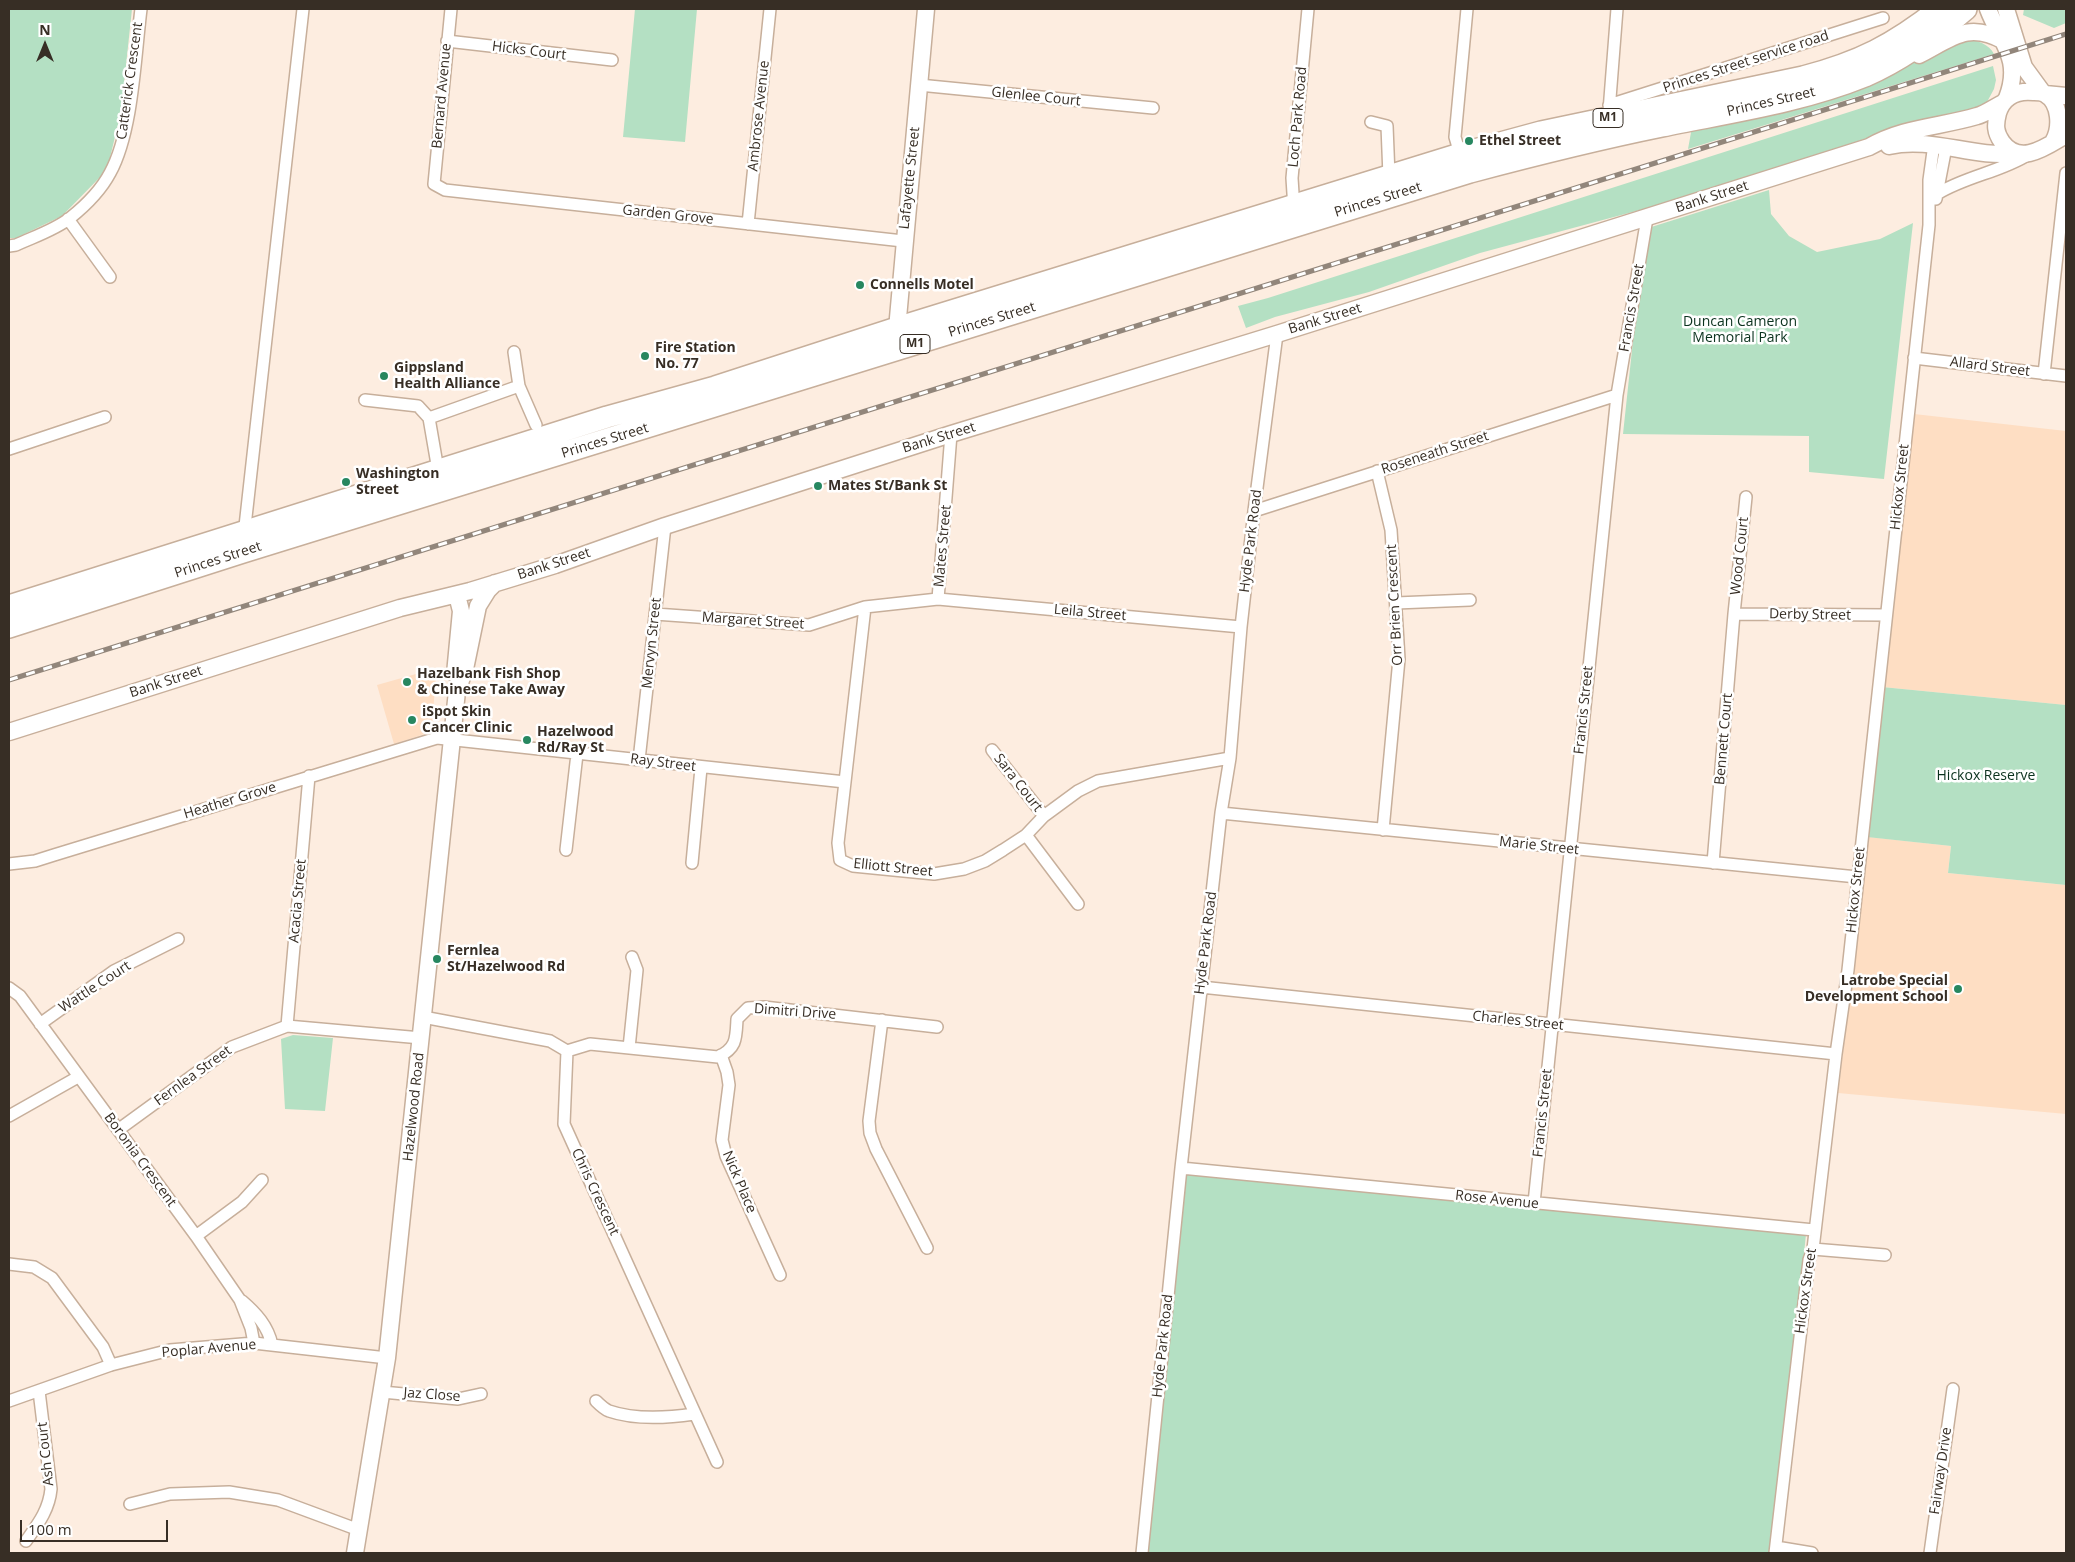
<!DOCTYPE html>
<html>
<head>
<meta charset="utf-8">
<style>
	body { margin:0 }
	#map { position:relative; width:2075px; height:1562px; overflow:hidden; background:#fdede0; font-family:"Open Sans",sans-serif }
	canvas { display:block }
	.frame { position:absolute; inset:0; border:10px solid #372e25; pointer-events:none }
	.north { position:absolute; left:20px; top:20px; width:50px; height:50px; -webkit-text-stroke:4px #fff; paint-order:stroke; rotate:0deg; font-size:14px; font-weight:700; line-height:20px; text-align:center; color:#372e25 }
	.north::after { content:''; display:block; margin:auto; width:18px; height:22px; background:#372e25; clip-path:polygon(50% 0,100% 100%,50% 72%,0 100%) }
	.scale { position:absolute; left:20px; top:1520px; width:148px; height:22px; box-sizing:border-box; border:2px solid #372e25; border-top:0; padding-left:6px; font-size:15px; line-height:18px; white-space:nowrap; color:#372e25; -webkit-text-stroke:4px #fff; paint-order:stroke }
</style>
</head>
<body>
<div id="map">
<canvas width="2075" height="1562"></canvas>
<div class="frame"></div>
<div class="north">N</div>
<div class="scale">100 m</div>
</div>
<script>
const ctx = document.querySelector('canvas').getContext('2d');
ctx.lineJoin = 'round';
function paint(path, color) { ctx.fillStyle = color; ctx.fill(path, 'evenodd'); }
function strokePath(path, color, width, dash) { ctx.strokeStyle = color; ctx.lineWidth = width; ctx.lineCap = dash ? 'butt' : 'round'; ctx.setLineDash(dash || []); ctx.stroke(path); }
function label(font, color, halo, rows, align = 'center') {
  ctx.font = font + ' "Open Sans",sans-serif'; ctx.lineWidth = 5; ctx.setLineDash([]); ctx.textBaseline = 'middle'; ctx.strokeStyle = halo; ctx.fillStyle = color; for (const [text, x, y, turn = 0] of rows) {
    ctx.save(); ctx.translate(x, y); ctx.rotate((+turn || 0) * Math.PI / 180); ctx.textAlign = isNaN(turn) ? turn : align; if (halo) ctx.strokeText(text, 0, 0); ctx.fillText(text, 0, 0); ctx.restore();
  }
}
paint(new Path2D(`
	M 1914,414 L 2066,431 L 2066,705 L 1882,687 Z
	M 437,668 L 431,732 L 394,744 L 377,685 Z
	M 1869,837 L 1951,846 L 1948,873 L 2066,885 L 2066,1114 L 1838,1093 Z`), '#fedec3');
paint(new Path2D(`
	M 9,9 L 132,9 L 121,112 L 107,170 L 62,216 L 16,238 L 9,238 Z
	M 635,9 L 697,9 L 685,142 L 623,137 Z
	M 2024,9 L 2066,9 L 2066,23 L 2054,28 L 2023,15 Z
	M 1968,39 C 1978,41 1989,44 1994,54 L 1688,149 L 1692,127 L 1924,56 Z
	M 1993,66 L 1996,80 L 1994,89 L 1987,102 L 1976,109 L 1912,123 L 1802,160 L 1666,203 L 1480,253 L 1369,292 L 1275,317 L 1246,328 L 1238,306 L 1268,298 Z
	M 1769,190 L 1771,214 L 1789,236 L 1817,252 L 1880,239 L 1913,223 L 1884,479 L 1809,472 L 1809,436 L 1623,434 L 1645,229 Z
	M 1882,687 L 2066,705 L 2066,885 L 1948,873 L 1951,846 L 1867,837 Z
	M 293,1035 L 333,1038 L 325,1111 L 285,1109 L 281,1039 Z
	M 1182,1169 L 1806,1234 L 1774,1553 L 1144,1553 Z`), '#b4e0c3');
const street = new Path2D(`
	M 451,9 L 434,184 L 445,190 L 903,241
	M 447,41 L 612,60
	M 919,85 L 1153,108
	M 1609,105 L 1883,18
	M 1609,111 L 1617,9
	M 1371,122 L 1387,126 L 1389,176
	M 1460,154 L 1455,137 L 1467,9
	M 1937,194 C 1966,176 2001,172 2029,154
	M 1936,199 L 1946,147
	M 1294,209 L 1292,178 L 1308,9
	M 68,219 L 110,277
	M 748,224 L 770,9
	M 9,246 L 16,245 C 33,237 55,230 70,218 C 85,206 101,190 110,173 C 133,131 135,56 141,9
	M 1914,358 L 2066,376
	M 2044,374 L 2066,173
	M 519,386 L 536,425
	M 365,400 L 418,406 L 429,418
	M 9,449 L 105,417
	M 438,470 L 429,418 L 519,386 L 514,352
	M 1377,471 L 1391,530 L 1399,659 L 1383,830
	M 1254,511 L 1617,395
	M 244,535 L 303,9
	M 938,599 L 951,434
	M 1396,603 L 1470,600
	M 865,607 L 838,843 L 840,860 L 853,866 L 934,874 L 964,869 L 985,861 L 1003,850 L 1026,835 L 1044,816 L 1078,791 L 1098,781 L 1230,758
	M 655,614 L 809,625 L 865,607 L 938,599 L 1241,627
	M 1734,614 L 1886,615
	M 992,750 L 1044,816
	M 639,760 L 665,526
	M 1221,813 L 1857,877
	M 1026,835 L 1078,904
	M 566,850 L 577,754
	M 692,863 L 701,768
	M 1713,863 L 1734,614 L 1746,497
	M 9,864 L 35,861 L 54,855 L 437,738 L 845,782
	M 1201,987 L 1836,1054
	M 9,988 L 20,996 L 196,1236 L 240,1300 L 251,1328 L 254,1343
	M 423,1017 L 550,1041 L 567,1051 L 564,1124 L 717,1462
	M 882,1020 L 869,1121 L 870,1133 L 876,1149 L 927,1248
	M 40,1024 L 114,971 L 178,939
	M 287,1026 L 309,776
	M 629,1048 L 637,970 L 632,957
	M 567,1051 L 590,1044 L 718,1057 C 737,1048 736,1038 737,1019 L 748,1008 L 764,1007 L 937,1027
	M 721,1055 L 727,1072 L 729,1085 L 722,1140 L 726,1156 L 780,1275
	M 9,1116 L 78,1077
	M 118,1130 L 232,1047 L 287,1026 L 421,1038
	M 1181,1168 L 1814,1230
	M 1534,1203 L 1617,395 L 1647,218
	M 196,1236 L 242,1202 L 262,1180
	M 1813,1249 L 1885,1255
	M 9,1264 L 34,1267 L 52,1278 L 103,1347 L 111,1365
	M 242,1301 C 256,1313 268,1326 272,1345
	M 382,1392 L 458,1399 L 481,1394
	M 9,1401 L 111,1365 L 170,1350 L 254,1343 L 387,1358
	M 596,1401 C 600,1405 604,1409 609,1411 C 635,1420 667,1418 694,1414
	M 130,1504 L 170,1494 L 229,1492 L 278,1500 L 359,1530
	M 26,1541 C 38,1524 49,1510 51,1489 L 39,1391
	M 1776,1547 L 1812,1553
	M 1142,1553 L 1181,1168 L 1221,813 L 1230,758 L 1241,627 L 1254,511 L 1277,334
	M 1775,1553 L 1809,1260 L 1813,1249 L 1836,1054 L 1848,970 L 1929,225 L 1929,180 L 1934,144
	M 1930,1553 L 1953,1389`);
const secondary = new Path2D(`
	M 1988,9 C 2001,43 2022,59 2007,98
	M 2006,9 L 2024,67 L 2043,93
	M 1919,55 C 1952,38 1968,21 2004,41
	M 2045,94 L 2066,96
	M 2053,142 C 2061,129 2061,103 2045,94 C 2042,92 2037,92 2034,92 C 2017,90 2003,97 1998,113 C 1995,125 1995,132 2002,142 C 2020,167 2047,146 2066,135
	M 1889,146 C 1932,136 1973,159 2016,153
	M 903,338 L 898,318 L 926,9
	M 455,674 L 461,611 L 457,595
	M 9,732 L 400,608 L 470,591 L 555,565 L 665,526 L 951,434 L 1277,334 L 1869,147 C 1904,127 1940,127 1977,116 C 1985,114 1993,108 2001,104
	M 355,1553 L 387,1358 L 457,691 L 465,669 L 478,606 L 488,590 L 495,583`);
const highway = new Path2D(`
	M 9,606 L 607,417 L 715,387 L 900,327 L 1460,154 L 1541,132 L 1803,77 C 1860,62 1893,45 1939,9
	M 9,627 L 243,552 L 1470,172 C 1534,155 1598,139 1662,126 C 1730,112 1801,102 1865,76 C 1902,60 1936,35 1966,9`);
strokePath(street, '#c7af9b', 14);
strokePath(secondary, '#c7af9b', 19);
strokePath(highway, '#c7af9b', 24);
strokePath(street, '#fff', 11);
strokePath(secondary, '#fff', 16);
strokePath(highway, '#fff', 21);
const rail = new Path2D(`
	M 9,680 L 2066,34`);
strokePath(rail, '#92867b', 5);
strokePath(rail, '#fff', 3, [9]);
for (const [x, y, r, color] of [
	[1469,141,5,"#278760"],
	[860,285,5,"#278760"],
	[645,356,5,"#278760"],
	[384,376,5,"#278760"],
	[346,482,5,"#278760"],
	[818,486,5,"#278760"],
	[407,682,5,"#278760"],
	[412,720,5,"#278760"],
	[527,740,5,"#278760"],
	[437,959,5,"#278760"],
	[1958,989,5,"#278760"]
]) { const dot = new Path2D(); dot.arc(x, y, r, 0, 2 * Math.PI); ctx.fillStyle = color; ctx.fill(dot); strokePath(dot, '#fff', 2); }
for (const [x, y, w] of [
	[1608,118,30],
	[915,344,30]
]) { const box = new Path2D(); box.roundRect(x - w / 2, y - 9.5, w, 19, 4); ctx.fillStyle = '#fff'; ctx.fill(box); strokePath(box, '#372e25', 1); }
label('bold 12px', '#372e25', null, [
	["M1",1608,118],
	["M1",915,344]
]);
label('14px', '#372e25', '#fff', [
	["Hicks Court",529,51,7],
	["Princes Street service road",1746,62,-18],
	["Catterick Crescent",130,81,-82],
	["Bernard Avenue",442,96,-85],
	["Glenlee Court",1036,97,6],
	["Princes Street",1771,102,-13],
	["Ambrose Avenue",759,116,-84],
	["Loch Park Road",1298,117,-85],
	["Lafayette Street",910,178,-84],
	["Bank Street",1712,197,-18],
	["Princes Street",1378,200,-17],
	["Garden Grove",668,215,6],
	["Francis Street",1632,308,-80],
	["Bank Street",1325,319,-17],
	["Princes Street",992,320,-17],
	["Allard Street",1990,367,7],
	["Bank Street",939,438,-17],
	["Princes Street",605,441,-17],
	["Roseneath Street",1435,453,-18],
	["Hickox Street",1900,487,-84],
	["Hyde Park Road",1251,541,-83],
	["Mates Street",943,546,-85],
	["Wood Court",1740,556,-84],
	["Princes Street",218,560,-18],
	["Bank Street",554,564,-18],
	["Orr Brien Crescent",1395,605,-93],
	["Leila Street",1090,613,5],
	["Derby Street",1810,615,1],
	["Margaret Street",753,621,4],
	["Mervyn Street",652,643,-84],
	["Bank Street",166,682,-18],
	["Francis Street",1584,710,-84],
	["Bennett Court",1724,739,-85],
	["Ray Street",663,763,7],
	["Sara Court",1018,783,52],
	["Heather Grove",230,801,-17],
	["Marie Street",1539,846,6],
	["Elliott Street",893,868,6],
	["Hickox Street",1856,890,-84],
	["Acacia Street",298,901,-85],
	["Hyde Park Road",1206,943,-83],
	["Wattle Court",95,987,-33],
	["Dimitri Drive",795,1012,4],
	["Charles Street",1518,1021,6],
	["Fernlea Street",193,1076,-36],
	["Hazelwood Road",414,1107,-84],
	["Francis Street",1543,1113,-84],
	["Boronia Crescent",140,1160,54],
	["Nick Place",739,1182,67],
	["Chris Crescent",595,1192,65],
	["Rose Avenue",1497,1200,6],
	["Hickox Street",1806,1291,-82],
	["Hyde Park Road",1163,1346,-84],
	["Poplar Avenue",209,1349,-5],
	["Jaz Close",432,1395,4],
	["Ash Court",46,1454,-96],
	["Fairway Drive",1941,1471,-82]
]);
label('bold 14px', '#372e25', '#fff', [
	["Ethel Street",1479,141],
	["Connells Motel",870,285],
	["Fire Station",655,348],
	["No. 77",655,364],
	["Gippsland",394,368],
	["Health Alliance",394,384],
	["Washington",356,474],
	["Street",356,490],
	["Mates St/Bank St",828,486],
	["Hazelbank Fish Shop",417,674],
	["& Chinese Take Away",417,690],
	["iSpot Skin",422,712],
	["Cancer Clinic",422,728],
	["Hazelwood",537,732],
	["Rd/Ray St",537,748],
	["Fernlea",447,951],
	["St/Hazelwood Rd",447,967],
	["Latrobe Special",1948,981,"right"],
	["Development School",1948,997,"right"]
], 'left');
label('14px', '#0b321e', '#fff', [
	["Duncan Cameron",1740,322],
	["Memorial Park",1740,338],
	["Hickox Reserve",1986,776]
]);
</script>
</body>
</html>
